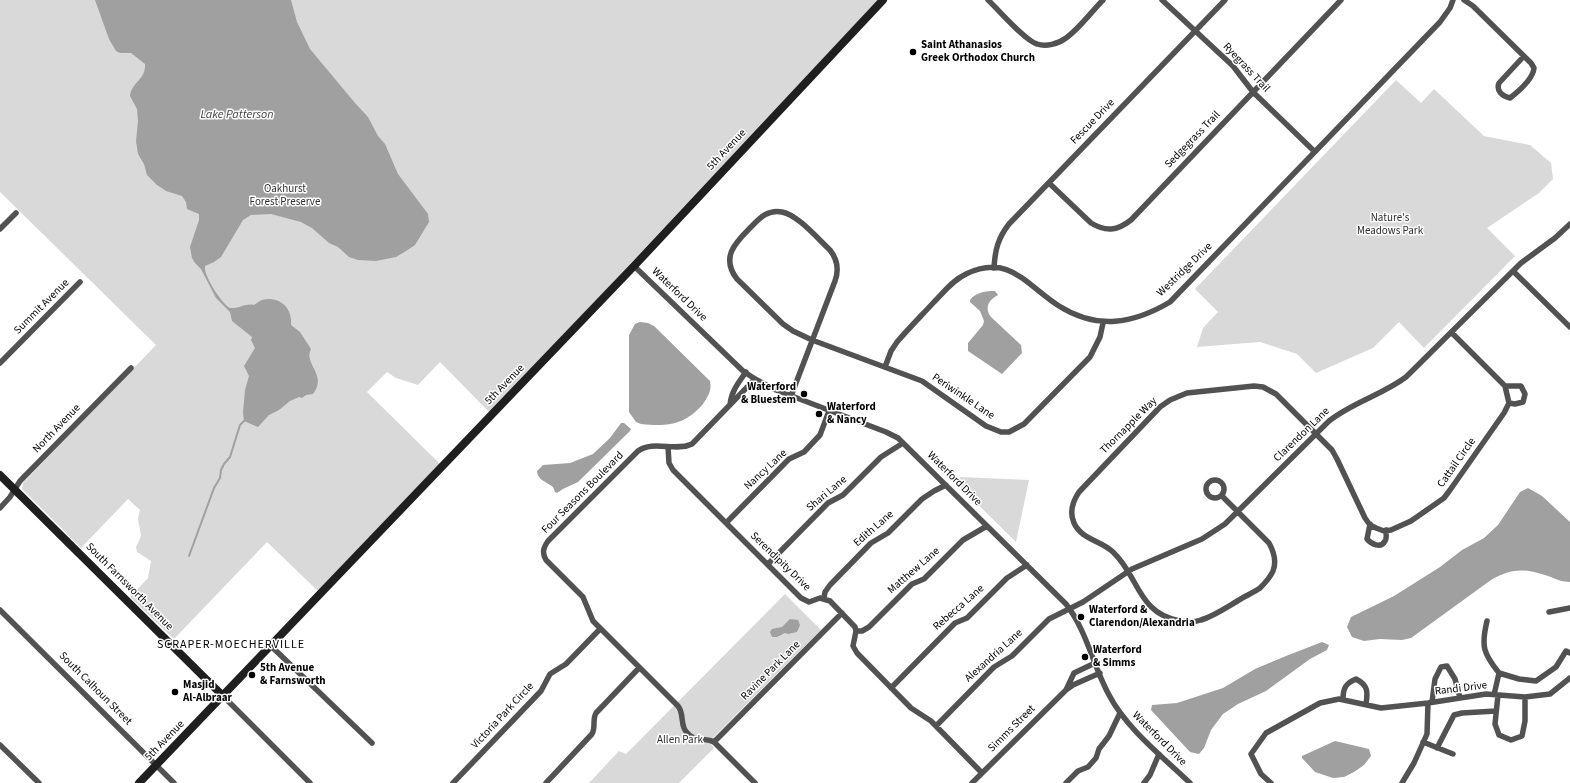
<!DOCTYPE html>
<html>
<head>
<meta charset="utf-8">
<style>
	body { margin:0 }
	canvas { display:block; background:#fff }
</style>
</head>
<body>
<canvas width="1570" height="783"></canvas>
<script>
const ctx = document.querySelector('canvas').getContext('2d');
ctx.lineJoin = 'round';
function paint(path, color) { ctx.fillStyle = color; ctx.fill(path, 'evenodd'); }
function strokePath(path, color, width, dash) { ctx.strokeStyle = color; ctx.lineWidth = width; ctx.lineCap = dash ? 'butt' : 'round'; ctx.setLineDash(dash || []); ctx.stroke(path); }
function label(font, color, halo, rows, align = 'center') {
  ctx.font = font + ' "Source Sans 3",sans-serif'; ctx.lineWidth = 3; ctx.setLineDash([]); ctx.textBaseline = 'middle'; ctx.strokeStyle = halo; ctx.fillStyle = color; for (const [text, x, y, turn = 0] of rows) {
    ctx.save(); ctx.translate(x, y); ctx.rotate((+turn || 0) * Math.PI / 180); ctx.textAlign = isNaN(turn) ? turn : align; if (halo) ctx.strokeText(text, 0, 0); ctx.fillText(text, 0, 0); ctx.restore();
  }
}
paint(new Path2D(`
	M 0,0 L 878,0 L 490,413 L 440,362 L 418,385 L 396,378 L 387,372 L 367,392 L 440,464 L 319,592 L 267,542 L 174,639 L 130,597 L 148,578 L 151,561 L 137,552 L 136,547 L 141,536 L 138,519 L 140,510 L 128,499 L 81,548 L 22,489 L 23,483 L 156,345 L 0,192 Z
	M 1396,80 L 1421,103 L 1434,89 L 1484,136 L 1530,145 L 1551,163 L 1553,179 L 1539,193 L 1487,228 L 1515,256 L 1424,348 L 1399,322 L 1373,348 L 1316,373 L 1297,354 L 1260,342 L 1197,347 L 1203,328 L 1218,312 L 1195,289 Z
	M 960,477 L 1029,480 L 1016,542 L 954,481 Z
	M 785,594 L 821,630 L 709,742 L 714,748 L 679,783 L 589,783 L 619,751 L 626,754 Z`), '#d9d9d9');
paint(new Path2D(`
	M 95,0 L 291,0 L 297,22 L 310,49 L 355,103 L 368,117 L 378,136 L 385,144 L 398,174 L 428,214 L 429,222 L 415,245 L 406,251 L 396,257 L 376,261 L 358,260 L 349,257 L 338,247 L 329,243 L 312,228 L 301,222 L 271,214 L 251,215 L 243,220 L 221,257 L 214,262 L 205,266 C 203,275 222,304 230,308 C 239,309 246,303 254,305 C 257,303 259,301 262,300 C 279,295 293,308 291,325 L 300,332 L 311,349 C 303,364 328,375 313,394 L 306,395 L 302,398 L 299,397 L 290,401 L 279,410 L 269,415 L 258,427 L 244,421 L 243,412 L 245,390 L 249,376 L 244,366 L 255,348 L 251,340 L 252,337 L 232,321 L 230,312 L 216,298 L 201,269 L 195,263 L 192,258 L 190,247 L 199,220 L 199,214 L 187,209 L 186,202 L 182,196 L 166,191 L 157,185 L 147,175 L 144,164 L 138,154 L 136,141 L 138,121 L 137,109 L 130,96 C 132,81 146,80 145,64 L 131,53 L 120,53 L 116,51 L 109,39 Z
	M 995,291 L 998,295 C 989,300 984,307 991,317 L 1021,345 L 1022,353 L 1002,374 L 968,351 L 968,343 L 983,325 L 984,321 L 980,311 L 970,302 L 970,300 C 976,292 986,291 995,291 Z
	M 640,322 L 648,323 L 654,326 L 710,381 C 712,391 708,396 703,404 C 685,425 667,427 641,424 L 636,422 L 629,412 L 629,335 L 635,324 Z
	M 621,423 L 624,423 L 631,429 L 630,431 L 578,482 L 563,489 L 557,493 L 555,492 L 553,487 C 547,482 537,480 537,471 L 543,465 L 570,463 L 593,454 L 610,438 Z
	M 1528,488 L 1542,496 L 1570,522 L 1570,582 C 1562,582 1556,579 1548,576 C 1526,568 1511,568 1491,580 L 1411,638 L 1402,640 L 1380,639 L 1364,641 L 1352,637 L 1347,627 L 1351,617 L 1394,596 L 1440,567 L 1462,550 L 1484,538 L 1498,525 L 1520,492 Z
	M 790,619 L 798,620 L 800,625 L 797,632 L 788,634 L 785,633 L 777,637 L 772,637 L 770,632 L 772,629 L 782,627 Z
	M 1322,642 L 1329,645 L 1327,650 L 1310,659 L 1266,691 L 1238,704 L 1223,714 L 1211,730 L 1204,748 L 1199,754 L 1190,752 L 1151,710 L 1152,705 L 1177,703 L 1223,688 L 1255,669 L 1286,656 Z
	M 1335,741 L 1369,749 L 1371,756 L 1364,765 L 1354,772 L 1344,777 L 1333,778 L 1315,772 L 1302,758 L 1302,756 Z`), '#a0a0a0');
strokePath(new Path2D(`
	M 189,556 L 214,488 L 220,478 L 221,470 L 224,464 L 230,457 L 240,425 L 244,421`), '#a0a0a0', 2);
strokePath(new Path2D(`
	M 988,0 C 999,10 1024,40 1037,44 C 1046,47 1058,44 1066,38 C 1079,29 1092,11 1103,0
	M 1162,0 L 1233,66 L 1253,92 L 1314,151
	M 1464,0 L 1473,6 L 1531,63 L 1534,68 C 1533,79 1519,91 1510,98 C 1502,96 1496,91 1499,83 L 1524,56
	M 1049,183 L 1091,223 C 1106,232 1117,231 1131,220 L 1341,0
	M 0,229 L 16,213
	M 634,266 L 743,371 L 755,379 L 776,390 L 886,432 L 898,438 L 903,443 L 1066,604 C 1087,631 1093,666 1109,695 C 1126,728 1163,757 1190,783
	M 994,268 C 995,250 998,238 1009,224 L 1225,0
	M 1513,271 L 1570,327
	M 0,363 L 80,282
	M 885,367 L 891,351 L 897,342 C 909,328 922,315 934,302 C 944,292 953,280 966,274 C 1010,253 1027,286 1059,306 C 1097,330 1133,324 1170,302 L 1440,22 L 1450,8 L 1453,0
	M 1505,386 L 1521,386 L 1525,394 L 1523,402 L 1515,404 L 1509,403
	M 791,396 L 835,281 C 839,270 837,259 830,250 C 818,239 798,215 782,212 C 767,209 759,219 749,229 C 734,244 721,258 737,279 L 783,324 L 793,331 L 812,340 L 922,381 L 986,426 L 1001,432 L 1009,432 L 1024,424 L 1090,357 L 1100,337 L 1103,323
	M 730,405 C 731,392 738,383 746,372
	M 668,447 L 669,463 L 673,470 L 801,598 L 809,602 L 820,598 L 830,601 L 855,627 L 856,631 L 853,646 L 857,653 L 911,708 L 931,721 L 982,773
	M1206 489a9 9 0 1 1 18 0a9 9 0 1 1-18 0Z
	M 1222,496 L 1269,543 C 1274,552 1277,561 1273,571 C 1270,578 1265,583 1260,588 C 1253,593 1245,596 1239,600 C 1227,607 1214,616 1201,620 C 1195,622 1187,622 1180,621 C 1137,613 1139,576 1113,552 C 1100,540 1082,540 1074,523 C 1069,512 1073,501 1079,492 L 1160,407 L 1170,400 L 1187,393 L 1254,386 L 1263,387 L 1276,394 L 1332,450 L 1337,459 L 1365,518 L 1370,525 L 1376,528 L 1384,531 L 1391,530 L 1411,521 L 1434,505 L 1444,498 L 1450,490 L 1504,413 L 1509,403 L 1505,386 L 1452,333
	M 0,508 L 10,497 L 20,481 L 131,368
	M 726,523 L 789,459 L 804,452 L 820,435 L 829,411
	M 1370,524 L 1367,539 C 1371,544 1381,549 1385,541 C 1387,539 1386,533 1386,530
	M 768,564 L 828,503 L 843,495 L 881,457 L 903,443
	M 824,598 L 825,592 L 830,585 L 871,543 L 888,533 L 922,499 L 934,491 L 946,485
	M 0,610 L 174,783
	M 1549,612 L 1570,608
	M 1487,621 C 1481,646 1483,653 1499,673 L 1494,695
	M 856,631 L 862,631 L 869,627 L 912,584 L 924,579 L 963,540 L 987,526
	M 271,646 L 372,743
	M 1499,673 L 1519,679 L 1536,681 L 1556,667 L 1566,651 L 1570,653
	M 891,688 L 955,623 L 967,618 L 1007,578 L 1027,565
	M 1066,690 L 1074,673 L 1095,663
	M 1498,695 L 1495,724 L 1499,735 L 1511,740 L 1522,736 L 1525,721 L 1525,697
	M 223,696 L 310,783
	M 1343,699 C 1343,688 1346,683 1356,679 C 1368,685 1368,692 1366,704
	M 1432,702 L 1435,679 L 1441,667 L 1447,666 L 1455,679 L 1460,698
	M 936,726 L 994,667 L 1012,656 L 1049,619 L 1083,602 L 1132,569 L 1202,539 L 1225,524 L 1329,421 C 1353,402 1382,395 1406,377 L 1521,263 L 1555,238 L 1570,224
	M 714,742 L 842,613
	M 1423,742 L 1453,754
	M 0,745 L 39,783
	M 1437,748 L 1454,715 L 1462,713 L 1496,711
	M 453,783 L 541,691 L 550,674 L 566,664 L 600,629
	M 546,783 L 592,734 C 596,727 592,720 596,713 L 639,668
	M 755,783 L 714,742 C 707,738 699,741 692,737 C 677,727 686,716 678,706 L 593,621 L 583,597 L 546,560 C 542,553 543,548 548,541 L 638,451 C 653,440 676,452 692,444 L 755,379
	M 972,783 L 1066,690 L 1073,685 L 1100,673
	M 1066,783 L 1078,771 L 1088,767 L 1096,758 L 1099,749 L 1109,736 L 1120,713
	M 1144,783 L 1150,775 L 1159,754
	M 1271,783 L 1261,774 L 1251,754 L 1266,733 L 1320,703 L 1339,699 L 1381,708 L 1428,703 L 1486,694 L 1525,697 L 1550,694 L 1570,678
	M 1402,783 L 1414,763 L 1427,734 L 1428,703`), '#525252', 5.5);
strokePath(new Path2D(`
	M 0,475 L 223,696
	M 139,783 L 634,266 L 883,0`), '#1f1f1f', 8);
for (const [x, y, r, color] of [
	[913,52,4,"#000"],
	[804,394,4,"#000"],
	[819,414,4,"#000"],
	[1081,617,4,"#000"],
	[1085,657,4,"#000"],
	[252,675,4,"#000"],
	[175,692,4,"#000"]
]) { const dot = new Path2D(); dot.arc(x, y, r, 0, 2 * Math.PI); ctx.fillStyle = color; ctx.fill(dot); strokePath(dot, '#fff', 1.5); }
label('bold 11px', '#000', '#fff', [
	["Saint Athanasios",921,46],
	["Greek Orthodox Church",921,59],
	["Waterford",796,388,"right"],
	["& Bluestem",796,401,"right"],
	["Waterford",827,408],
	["& Nancy",827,421],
	["Waterford &",1089,611],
	["Clarendon/Alexandria",1089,624],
	["Waterford",1093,651],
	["& Simms",1093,664],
	["5th Avenue",260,669],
	["& Farnsworth",260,682],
	["Masjid",183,686],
	["Al-Albraar",183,699]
], 'left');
label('11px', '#000', '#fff', [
	["Ryegrass Trail",1246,68,47],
	["Fescue Drive",1093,122,-46],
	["Sedgegrass Trail",1193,140,-46],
	["5th Avenue",727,150,-47],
	["Westridge Drive",1185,270,-44],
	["Waterford Drive",679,295,44],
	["Summit Avenue",42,307,-45],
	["5th Avenue",505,385,-46],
	["Periwinkle Lane",963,397,34],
	["Thornapple Way",1129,426,-45],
	["North Avenue",57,429,-46],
	["Clarendon Lane",1302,435,-44],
	["Cattail Circle",1457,463,-55],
	["Nancy Lane",766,470,-43],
	["Waterford Drive",954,479,45],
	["Four Seasons Boulevard",583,493,-45],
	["Shari Lane",827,494,-40],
	["Edith Lane",874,529,-41],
	["Serendipity Drive",780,562,44],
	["Matthew Lane",914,571,-41],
	["South Farnsworth Avenue",129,587,45],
	["Rebecca Lane",959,608,-41],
	["Alexandria Lane",994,656,-42],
	["Ravine Park Lane",771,671,-45],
	["South Calhoun Street",95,689,45],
	["Randi Drive",1461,689,-7],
	["Victoria Park Circle",503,716,-47],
	["Simms Street",1012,729,-45],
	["Waterford Drive",1159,739,45],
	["5th Avenue",165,741,-46]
]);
label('11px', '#303030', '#fff', [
	["Oakhurst",285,190],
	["Forest Preserve",285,203],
	["Nature's",1390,219],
	["Meadows Park",1390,232],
	["Allen Park",680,741]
]);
label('italic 12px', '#414141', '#fff', [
	["Lake Patterson",237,115]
]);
ctx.letterSpacing = '1px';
label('12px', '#000', '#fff', [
	["SCRAPER-MOECHERVILLE",231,645]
]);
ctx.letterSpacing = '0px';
</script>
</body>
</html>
